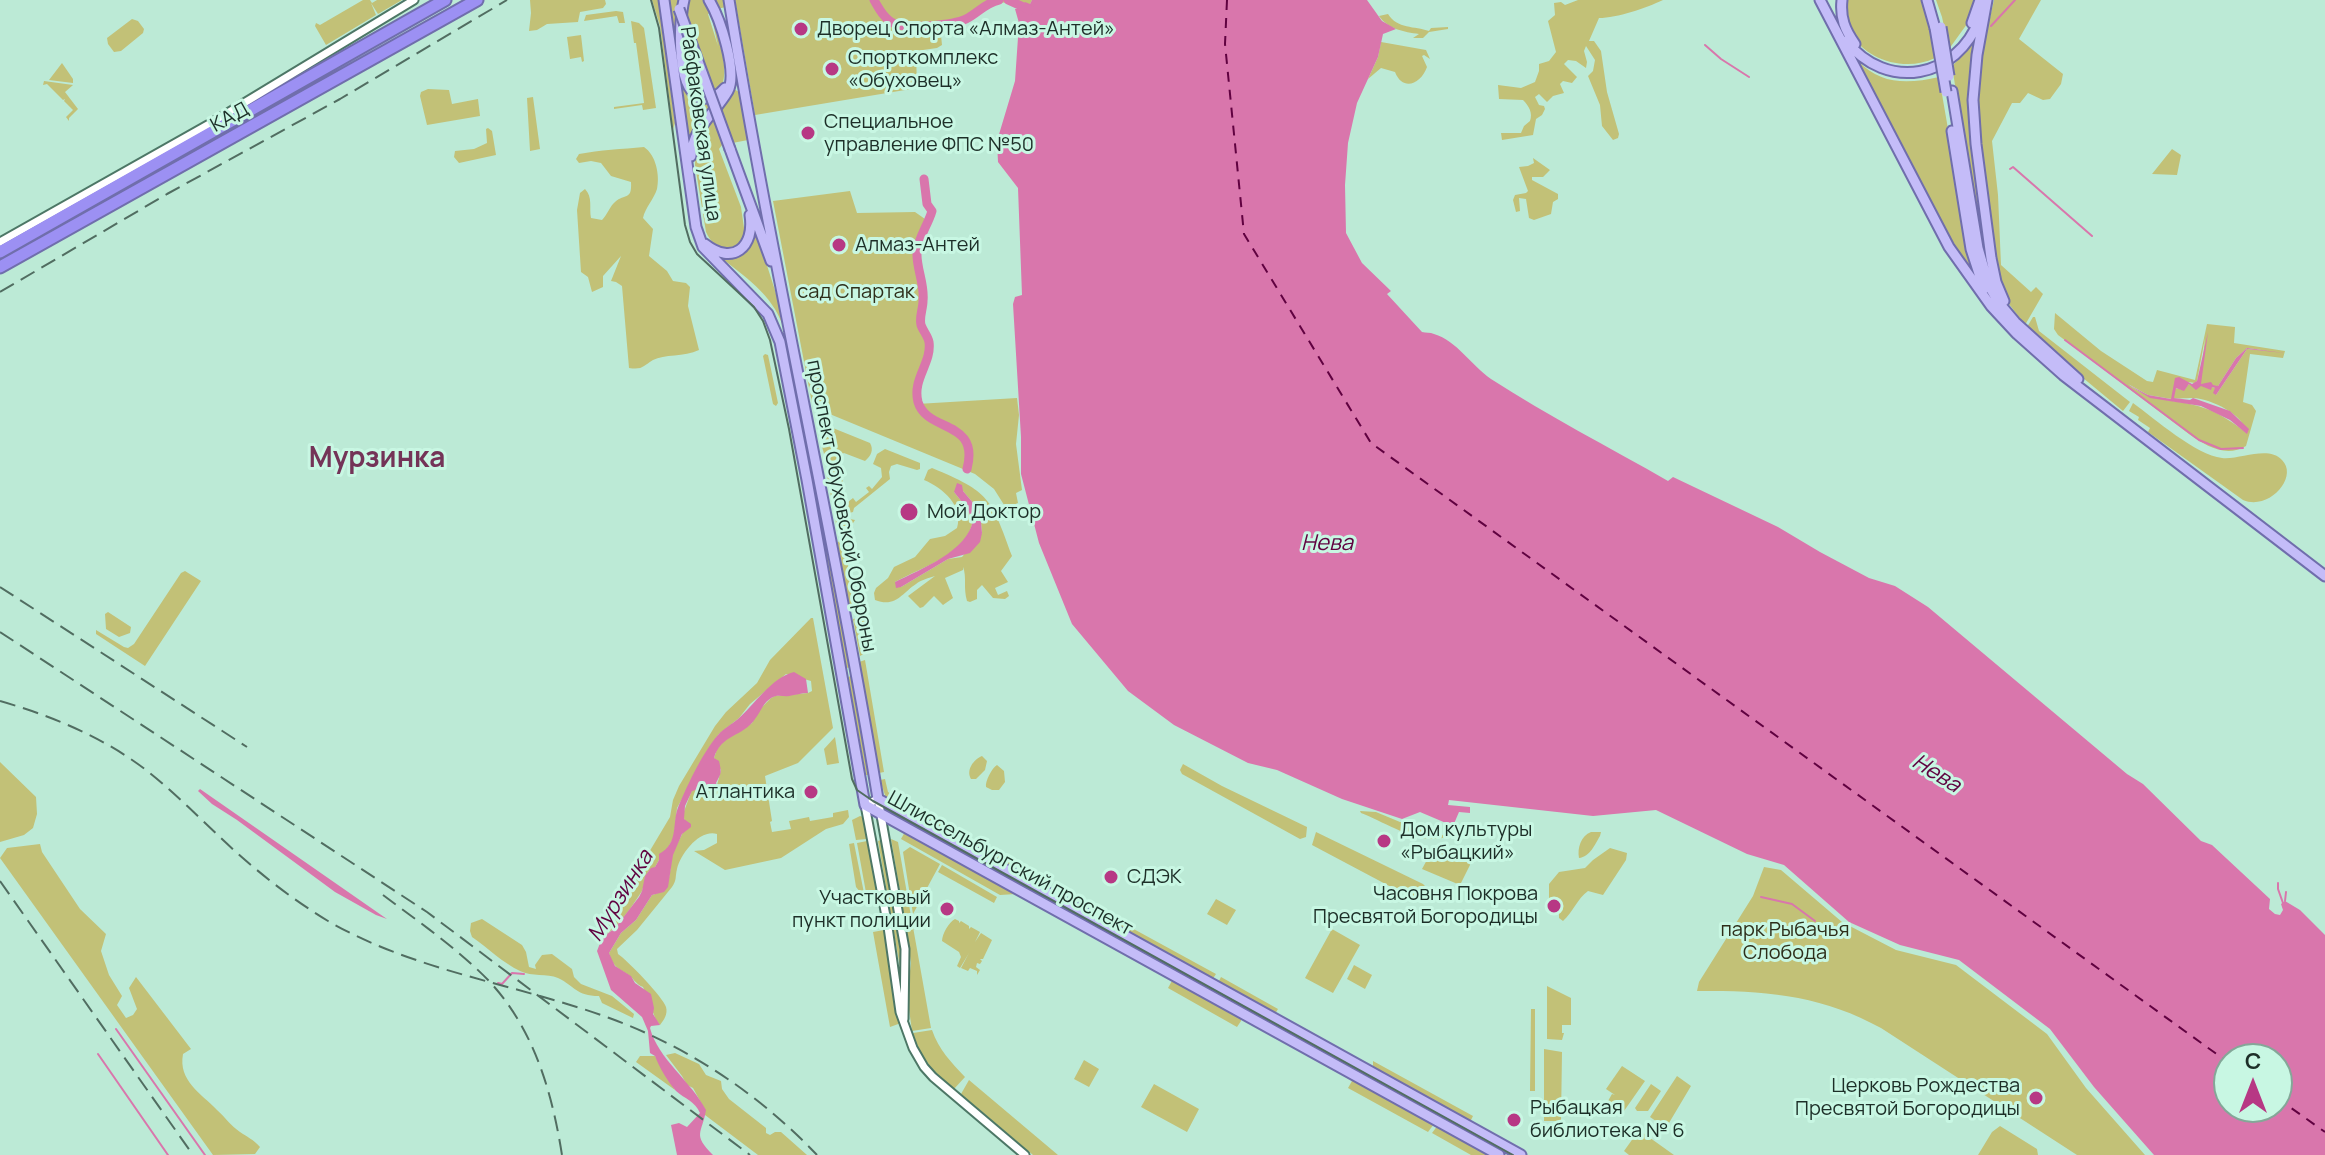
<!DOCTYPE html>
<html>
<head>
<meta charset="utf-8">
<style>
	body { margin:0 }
	#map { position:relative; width:2325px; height:1155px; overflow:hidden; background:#bcead6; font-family:Manrope,sans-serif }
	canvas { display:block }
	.north { position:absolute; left:2213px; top:1043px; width:80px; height:80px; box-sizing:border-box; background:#c8f7e3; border:2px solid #84a798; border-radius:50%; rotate:0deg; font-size:22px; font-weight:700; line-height:32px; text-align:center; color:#1d2f28 }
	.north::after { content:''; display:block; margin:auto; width:28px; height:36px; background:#b73884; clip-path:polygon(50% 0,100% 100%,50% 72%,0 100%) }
</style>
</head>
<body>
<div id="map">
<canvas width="2325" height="1155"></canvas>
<div class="north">С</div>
</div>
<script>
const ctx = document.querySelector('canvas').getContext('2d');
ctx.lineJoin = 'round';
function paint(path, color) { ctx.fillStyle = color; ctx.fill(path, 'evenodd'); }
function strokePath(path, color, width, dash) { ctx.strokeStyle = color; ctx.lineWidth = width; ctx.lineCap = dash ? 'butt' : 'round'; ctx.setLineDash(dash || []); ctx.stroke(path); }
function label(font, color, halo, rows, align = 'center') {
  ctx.font = font + ' Manrope,sans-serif'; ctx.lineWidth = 6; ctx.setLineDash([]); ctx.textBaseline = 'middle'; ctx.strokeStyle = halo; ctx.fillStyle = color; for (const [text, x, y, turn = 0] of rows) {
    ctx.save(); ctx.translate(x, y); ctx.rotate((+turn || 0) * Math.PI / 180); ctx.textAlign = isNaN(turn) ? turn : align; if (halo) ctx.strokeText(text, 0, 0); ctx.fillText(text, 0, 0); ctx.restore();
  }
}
paint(new Path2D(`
	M 363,0 L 370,0 L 372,3 L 377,0 L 402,0 L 378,14 L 371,3 L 376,15 L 326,45 L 315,26 L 316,23 L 320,25 Z
	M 530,0 L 605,0 L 606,4 L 603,8 L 580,12 L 578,22 L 547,24 L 537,30 L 529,31 L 531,13 Z
	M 652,0 L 659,0 L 675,123 L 673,129 L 660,26 Z
	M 670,0 L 680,0 C 675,23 671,90 697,101 C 703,103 710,102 716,101 L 696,127 L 689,142 Z
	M 688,0 L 726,0 L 726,7 L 717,9 L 708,14 L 718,46 L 711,14 C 719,34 743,108 697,91 C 681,72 683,23 688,0 Z
	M 735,0 L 1032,0 L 1030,4 C 1019,7 1009,1 997,3 C 975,8 966,23 940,25 L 942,45 L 937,48 L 916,51 L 917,88 L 755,115 Z
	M 1578,0 L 1663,0 C 1646,8 1617,18 1599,18 L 1589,41 L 1594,41 L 1601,51 L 1607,92 L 1619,134 L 1618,138 L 1613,140 L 1602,126 L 1600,105 L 1588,76 L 1593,71 L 1595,60 L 1586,46 L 1584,51 L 1587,62 L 1586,68 L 1576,61 L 1568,60 L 1564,64 L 1577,77 L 1572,83 L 1563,81 L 1560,84 L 1564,93 L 1553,96 L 1547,102 L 1539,94 L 1535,97 L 1539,105 L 1544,106 L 1545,109 L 1542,115 L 1536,119 L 1533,135 L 1502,140 L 1501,133 L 1521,133 L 1524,126 L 1530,121 C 1533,113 1529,106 1523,100 L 1499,99 L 1498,85 L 1521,88 L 1535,82 L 1539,71 L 1539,64 L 1549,61 L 1556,52 L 1548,21 L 1555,15 L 1554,3 L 1561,2 L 1565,5 Z
	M 1845,0 L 1924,0 L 1927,9 L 1935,58 C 1906,72 1866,61 1850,32 C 1845,23 1846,10 1845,0 Z
	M 1936,0 L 1976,0 L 1972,17 L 1949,49 L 1942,17 Z
	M 1994,0 L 2041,0 L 2019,39 L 2063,74 L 2061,84 L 2050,99 L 2043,100 L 2028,93 L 2020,103 L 2012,103 L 1992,141 L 1998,195 L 2001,265 L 2031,292 L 2036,287 L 2043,294 L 2025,325 L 2009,304 L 1998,279 L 1980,144 L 1978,98 L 1979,65 Z
	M 616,11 L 623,12 L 625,23 L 619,23 L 617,16 L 584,21 L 586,15 Z
	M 1388,14 C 1397,29 1415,26 1429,31 L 1431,28 L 1448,27 L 1448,29 L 1429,32 L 1423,38 L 1413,38 L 1419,34 C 1404,32 1388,29 1379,16 Z
	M 132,19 L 138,21 L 144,29 L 143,33 L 121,51 L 114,52 L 108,44 L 107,38 Z
	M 631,21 L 639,23 L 644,28 L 656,108 L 643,110 L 642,105 L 614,109 L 614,107 L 644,103 L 636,43 L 634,43 Z
	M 581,35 L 584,61 L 582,62 L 581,57 L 570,59 L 567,37 Z
	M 1974,41 L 1969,92 L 1972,138 L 1989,271 L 1980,244 L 1952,66 L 1967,51 Z
	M 1381,42 L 1426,50 L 1430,59 L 1424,55 L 1422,56 L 1427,67 C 1421,84 1403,92 1395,72 L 1381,68 L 1368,79 L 1378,57 Z
	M 1858,61 C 1881,85 1908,84 1939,77 L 1973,273 L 1934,212 Z
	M 62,63 L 73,79 L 73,83 L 49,80 Z
	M 44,81 L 73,85 L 65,92 L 78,109 L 69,118 L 69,121 L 66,117 L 73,110 L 64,101 L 65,99 L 63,100 L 47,84 L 43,85 Z
	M 732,88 L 739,92 L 748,140 L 722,145 L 719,149 L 741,207 L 744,228 L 748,229 L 740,245 C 724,251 713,248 706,232 L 695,165 L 696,142 Z
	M 428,89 L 449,90 L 452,104 L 478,99 L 480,116 L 427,125 L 420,96 L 421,92 Z
	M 533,97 L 540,149 L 530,151 L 527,98 Z
	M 488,128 L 492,131 L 496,155 L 459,163 L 454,157 L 455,151 L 474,149 L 487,143 L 486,129 Z
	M 644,147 C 656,155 660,175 657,189 C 654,199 645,208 643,218 L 653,229 L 649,256 L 667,271 L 673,281 L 686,283 L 690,287 L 688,306 L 699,350 C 684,357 664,354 653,360 C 643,366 643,370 629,368 L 622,286 L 616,282 L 611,281 L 621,256 L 603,276 L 603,287 L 592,292 L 588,277 L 581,272 L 577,210 L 580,193 L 585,189 C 593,197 589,208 591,218 L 602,220 C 607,215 610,206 615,202 C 625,193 632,201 631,182 L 611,176 L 601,163 L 591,161 L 579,163 L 576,159 L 579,154 C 600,150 622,149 644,147 Z
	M 2172,149 L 2181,155 L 2177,175 L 2152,174 Z
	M 1533,158 L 1550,170 L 1543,177 L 1532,177 L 1532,180 L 1558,194 L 1558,199 L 1553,202 L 1551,214 L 1534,220 L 1529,218 L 1526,199 L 1519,198 L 1520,211 L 1516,212 L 1513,200 L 1515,195 L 1526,193 L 1528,191 L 1519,167 L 1528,166 L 1534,163 Z
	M 850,191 L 857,213 L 915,212 L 925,219 L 914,253 L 922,301 L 919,325 L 927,346 L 915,386 L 917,404 L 1017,398 L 1019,415 L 1016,444 L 1022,490 L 1016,493 L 1018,503 L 1006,508 L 994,489 L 975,474 L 820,410 L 812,403 L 773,201 Z
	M 756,231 L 779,303 L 783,326 C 772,294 744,276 719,256 L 743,252 L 754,240 Z
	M 2055,313 L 2101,351 L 2147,381 L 2153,382 L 2157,370 L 2195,380 L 2207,324 L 2235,327 L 2234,343 L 2285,351 L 2283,358 L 2250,354 L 2243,402 L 2252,405 L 2256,411 L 2246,446 C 2226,458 2206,446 2189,434 L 2058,335 L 2054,329 ZM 2205,338 L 2200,385 L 2218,386 L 2236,358 L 2247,348 L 2269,351 L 2247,349 L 2216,395 L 2215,388 L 2212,387 L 2189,384 L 2184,390 L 2175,388 L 2188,382 L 2195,383 L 2197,381 ZM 2128,384 L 2148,395 L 2172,399 L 2173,394 L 2173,398 C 2180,399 2187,398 2193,398 C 2212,399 2244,415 2247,433 C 2233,423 2220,413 2204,408 C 2177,398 2152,404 2128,384 Z
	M 2033,317 L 2035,317 L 2039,331 L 2130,402 L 2123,411 L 2048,349 L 2027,327 Z
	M 765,354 L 768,355 L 778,403 L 776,406 L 773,404 L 763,356 Z
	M 2133,403 C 2155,419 2196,455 2222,458 C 2240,460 2268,445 2282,460 C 2299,477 2269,511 2243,500 L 2148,432 L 2150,428 L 2138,420 L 2139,417 L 2129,411 Z
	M 828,426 L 870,443 C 874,450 871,456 865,461 L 844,453 L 838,456 L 833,464 L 826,461 L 821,443 Z
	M 885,449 L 920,463 L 920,469 L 917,470 L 897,464 L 891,466 L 889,472 L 890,479 L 854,508 L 853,512 L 849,513 L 850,519 L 855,520 L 848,531 L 839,533 C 831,516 839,509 853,498 L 856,502 L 869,492 L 866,488 L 869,486 L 872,489 L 882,477 L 881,468 L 873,464 L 877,454 Z
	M 932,468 C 990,492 991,498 1012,556 L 1001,571 L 1008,582 L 995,588 L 998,595 L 1007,591 L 1009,596 L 1005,599 L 993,598 L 982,585 L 977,590 L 977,599 L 970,602 L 967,601 C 963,588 967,577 963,567 L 963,570 L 945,578 L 953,598 L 943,605 L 934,596 L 923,607 L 920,608 L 908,596 L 935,576 C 929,578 921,580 916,584 C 902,593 896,608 875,600 L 874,593 L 876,588 L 888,578 L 894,567 L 915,557 L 930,539 L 945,536 L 957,528 C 964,506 943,488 924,480 L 928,470 ZM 963,491 L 980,511 L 982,533 L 962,557 L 948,559 L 901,587 L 895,582 C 922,567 968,554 973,520 L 966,507 L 954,492 Z
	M 833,469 L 841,474 C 845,489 847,498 833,507 L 826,470 Z
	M 824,533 L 850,667 L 848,668 L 846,667 L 823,537 Z
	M 843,538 L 856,612 L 849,609 L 837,543 Z
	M 185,571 L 201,581 L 145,666 L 96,634 L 96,630 L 124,647 L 128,648 L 134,644 L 181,573 Z
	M 108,612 L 131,627 L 130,633 L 119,637 L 106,629 L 105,614 Z
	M 870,616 L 871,624 L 867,652 L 860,656 L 853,619 Z
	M 811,618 L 813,618 L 833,728 L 798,763 L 765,776 L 772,821 L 770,822 L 772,832 L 791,829 L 789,821 L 809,817 L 810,821 L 833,817 L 833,813 L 848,810 L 849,817 L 843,824 L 826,829 L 781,858 L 725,870 L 694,851 L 704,850 L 717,843 L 717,834 C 700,829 681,853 677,869 C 675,877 677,880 672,887 L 637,930 L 617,949 L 618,954 C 627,960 663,997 666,1007 C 668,1014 664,1020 660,1025 L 656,1020 L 643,987 C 635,984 634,978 627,974 C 617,968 612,965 609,953 L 621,933 L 636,920 L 652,895 C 672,890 669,873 672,857 C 676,839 689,833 683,814 L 692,790 L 699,789 L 704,792 L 717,785 L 721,770 L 714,758 L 717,749 L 723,741 L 752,723 L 758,711 L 771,698 L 775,696 L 808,693 L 812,691 L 811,681 L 786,674 L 750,704 L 739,718 L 719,734 L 712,744 L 677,808 L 674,837 L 666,851 L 659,856 L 659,860 L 655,867 L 648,872 L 642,891 L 630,909 L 615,928 L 605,935 L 611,916 L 670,817 L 673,800 L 679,786 L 715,726 L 726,712 L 757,683 L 770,660 Z
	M 865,660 L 884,772 L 879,773 L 859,662 Z
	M 850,676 L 851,677 L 869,775 L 866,775 L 848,678 Z
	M 835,737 L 839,763 L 827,765 L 824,749 Z
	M 982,756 L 987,761 L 985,770 L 976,779 L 971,779 C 966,770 973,760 982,756 Z
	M 0,762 L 36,797 L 37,814 L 33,828 L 24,835 L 0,842 Z
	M 1183,764 L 1222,786 L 1307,827 L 1306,837 L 1300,839 L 1182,774 L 1180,770 Z
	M 997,765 L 1004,771 L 1005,782 L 999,790 L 992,790 L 986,787 C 985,781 992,768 997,765 Z
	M 885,779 L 888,792 L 914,807 L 911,813 L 886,798 L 880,780 Z
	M 918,809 L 1013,862 L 1010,868 L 915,815 Z
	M 1360,811 L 1376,812 L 1400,822 L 1430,825 L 1445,837 C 1420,846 1385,822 1361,813 Z
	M 860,816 L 863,817 L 867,839 L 856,840 L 852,820 Z
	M 906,830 L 1017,892 L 1016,894 L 1000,895 L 901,839 Z
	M 1316,832 L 1423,884 L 1426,887 L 1419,901 L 1410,897 L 1312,845 Z
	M 1591,832 L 1601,832 L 1600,836 C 1595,844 1590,857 1579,858 C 1577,848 1581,836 1591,832 Z
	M 891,839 L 898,842 L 912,922 L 905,921 Z
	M 881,840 L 900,944 L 901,973 L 878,841 Z
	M 867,841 L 878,897 L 867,898 L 857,843 Z
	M 854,843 L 865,898 L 856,887 L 849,844 Z
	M 40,844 L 42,852 L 80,909 L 106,934 L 101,951 L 109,975 L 122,996 L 117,1005 L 126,1018 L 133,1015 L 137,1009 L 129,988 L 136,977 L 191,1049 L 183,1054 C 178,1081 201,1093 217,1110 C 225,1117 231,1126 240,1132 C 247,1137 253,1139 260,1147 L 255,1154 L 213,1155 L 0,858 L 7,848 Z
	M 1442,844 L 1455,855 L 1469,862 L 1470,865 L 1460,885 L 1422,869 L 1434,847 Z
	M 910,847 L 940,864 L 913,914 L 903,852 Z
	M 1610,848 L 1627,853 L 1626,860 L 1603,895 L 1588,891 C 1577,899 1573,912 1563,921 L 1559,918 L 1559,913 L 1562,903 L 1549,901 L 1549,884 L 1559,872 L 1585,868 L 1593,860 Z
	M 942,865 L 997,897 L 994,903 L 938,872 Z
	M 1764,867 L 1781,870 L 1842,922 L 1896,950 L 1956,965 L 2047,1034 L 2086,1088 L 2145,1155 L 2077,1155 L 1881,1028 C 1822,995 1763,990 1697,991 L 1699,982 L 1753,896 Z
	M 1216,899 L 1236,910 L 1227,925 L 1207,914 Z
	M 482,919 L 522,945 L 526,952 L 529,967 L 536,969 L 535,965 L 542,955 L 552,954 L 572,969 L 574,977 L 581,984 L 612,996 L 634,1014 L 633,1018 L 602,1003 L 599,996 C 576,996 575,986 558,978 C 547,973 532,977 520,971 C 503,963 488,948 472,937 L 470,931 L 471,923 Z
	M 955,919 L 959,921 L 959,923 L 961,921 L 969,926 L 969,929 L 971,927 L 980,932 L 975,942 L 981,933 L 992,940 L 983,959 L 980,959 L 982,961 L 980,964 L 977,963 L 976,967 L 980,970 L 977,975 L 977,971 L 970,968 L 968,971 L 961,968 L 969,953 L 960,968 L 957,966 L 961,957 L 959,952 L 942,941 C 942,934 949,922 955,919 Z
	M 1119,921 L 1216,974 L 1212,980 L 1117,927 Z
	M 913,927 L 931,1028 L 912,1031 L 907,995 L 911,963 L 906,928 Z
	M 1332,929 L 1360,945 L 1333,993 L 1305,978 Z
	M 884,930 L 901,1023 L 890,1027 L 873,932 Z
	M 1354,965 L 1372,975 L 1365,989 L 1347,979 Z
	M 1221,977 L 1278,1009 L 1275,1014 L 1218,983 Z
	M 1173,979 L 1241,1016 L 1241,1021 L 1237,1027 L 1168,988 Z
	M 1547,986 L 1571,998 L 1571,1025 L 1562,1025 L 1562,1033 L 1564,1033 L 1562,1040 L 1547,1039 Z
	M 1531,1009 L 1535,1009 L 1535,1091 L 1530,1091 Z
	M 932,1030 C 939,1050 951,1062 965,1077 L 954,1089 C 935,1073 920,1058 913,1033 Z
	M 1544,1049 L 1562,1052 L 1561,1121 L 1544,1121 Z
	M 675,1053 L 699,1064 L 706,1075 L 721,1081 L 722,1089 L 729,1099 L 766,1128 L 766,1133 L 770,1135 L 775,1132 L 781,1132 L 807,1155 L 758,1155 L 705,1115 L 705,1110 L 693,1088 L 687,1085 L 682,1076 L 666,1055 Z
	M 640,1056 L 655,1056 L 675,1090 L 636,1062 Z
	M 1084,1060 L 1099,1069 L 1089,1087 L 1074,1079 Z
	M 1373,1061 L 1473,1116 L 1470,1122 L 1373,1069 Z
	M 1622,1066 L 1645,1081 L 1624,1111 L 1608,1101 L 1612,1094 L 1615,1095 L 1606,1089 Z
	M 1677,1076 L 1691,1086 L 1666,1128 L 1650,1117 Z
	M 969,1080 L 1058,1155 L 1033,1155 L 961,1094 Z
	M 1357,1080 L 1434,1124 L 1428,1132 L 1348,1088 L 1352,1081 Z
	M 1154,1084 L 1199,1109 L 1187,1132 L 1141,1107 Z
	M 1651,1084 L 1661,1091 L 1648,1111 L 1637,1111 L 1635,1108 Z
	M 1438,1125 L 1489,1153 L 1487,1155 L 1471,1155 L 1432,1133 Z
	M 2000,1126 L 2037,1149 L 2038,1155 L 1978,1155 L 1992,1132 Z
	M 1639,1130 L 1674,1155 L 1629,1155 L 1624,1151 Z`), '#c2c177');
paint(new Path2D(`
	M 1032,0 L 1367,0 L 1382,21 L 1396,29 L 1383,34 L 1378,57 L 1357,103 L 1348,143 L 1345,185 L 1346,233 L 1362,263 L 1391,291 L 1387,294 L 1422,332 C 1426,333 1430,332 1434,334 C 1457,341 1471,365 1491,379 C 1548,416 1609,447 1668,481 L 1673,477 L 1778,527 L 1820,552 L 1869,578 L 1895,586 L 1928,607 L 2127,774 L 2143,784 L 2201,841 L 2212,845 L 2270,899 L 2269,909 L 2275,914 L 2280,915 L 2283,910 L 2281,904 L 2285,901 L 2300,910 L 2325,935 L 2325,1155 L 2154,1155 L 2094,1087 L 2050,1029 L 1959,960 L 1900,945 L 1849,922 L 1784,865 L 1747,854 L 1656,810 L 1593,816 L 1449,800 L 1448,805 L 1470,807 L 1470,813 L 1459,812 L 1453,826 L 1420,812 L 1402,819 L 1342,799 L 1277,770 L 1248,763 L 1174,725 L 1128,691 L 1072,624 L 1039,543 L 1021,474 L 1021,437 L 1013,304 L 1015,297 L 1022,295 L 1018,188 L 998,162 L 997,141 L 1015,81 L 1019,23 L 1015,9 L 1022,8 L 1025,2 L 1030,4 ZM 2229,1059 L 2277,1059 L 2277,1107 L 2229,1107 Z
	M 2208,332 L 2201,384 L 2211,382 L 2213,385 L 2218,386 L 2236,358 L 2247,348 L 2284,353 L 2247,349 L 2216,395 L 2213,393 L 2215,388 L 2212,387 L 2211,390 L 2201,386 L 2196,390 L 2189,384 L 2184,391 L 2176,388 L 2174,398 L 2190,400 L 2193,398 L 2230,411 L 2249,429 L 2247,434 L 2230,420 L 2201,406 L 2150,398 L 2127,384 L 2148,395 L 2171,399 L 2175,378 L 2179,377 L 2192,384 L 2197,381 Z
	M 957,483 L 962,485 L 963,491 L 980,511 L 982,533 L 980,542 L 970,553 L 948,559 L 901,587 L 896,588 L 895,582 C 921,569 968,551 973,520 L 966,507 L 954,492 Z
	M 794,672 L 806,679 L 808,693 C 801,693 796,695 789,696 C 785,697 780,695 776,696 C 764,699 761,712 755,719 C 743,737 721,734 714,758 L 719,761 C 722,774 721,773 716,783 L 718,787 L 716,790 L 704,792 L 699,789 L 692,791 L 685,806 L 684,819 L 691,824 L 691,827 L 682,834 L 673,855 L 668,887 L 664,892 L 652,895 L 636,920 L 621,933 L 609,953 L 615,966 L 631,976 L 635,983 L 651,994 L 654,1008 L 653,1014 L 660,1025 L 651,1026 L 650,1028 C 658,1059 691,1081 706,1110 C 702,1134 692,1134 713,1155 L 677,1155 L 671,1125 L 679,1123 L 687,1127 L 700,1113 C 695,1101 685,1099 676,1091 C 668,1082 659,1067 655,1056 L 650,1053 L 648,1031 L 642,1017 L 611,990 L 597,951 L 602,938 L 615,928 L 639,897 L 642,891 L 645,876 L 651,868 L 655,867 L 659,860 L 659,854 C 680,843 671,822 679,805 C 688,784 703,752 718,735 C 724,728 731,725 738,719 C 754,705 772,677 794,672 Z
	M 200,789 L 387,919 L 376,915 L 335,892 L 237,820 L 212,804 L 198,791 Z`), '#d976ac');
strokePath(new Path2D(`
	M 1991,26 L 2015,0
	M 1705,45 L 1721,59 L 1749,77
	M 2010,169 L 2013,167 L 2092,236
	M 2065,340 L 2199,440 L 2221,449 L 2243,448
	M 2278,883 L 2278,889 L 2283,903
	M 1761,897 L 1792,904 L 1815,921
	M 2285,901 L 2286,892
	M 498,983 L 502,984 L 512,973 L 524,974
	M 116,1029 L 205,1155
	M 98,1054 L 168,1155`), '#d976ac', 2);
strokePath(new Path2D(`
	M 874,0 C 879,9 885,20 895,24 C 907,29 954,25 966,19 C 978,13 985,3 999,0
	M 1008,0 L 1030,10
	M 924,179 L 927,204 L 932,211 C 928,225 918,238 917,252 C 916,268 925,284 923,301 C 923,309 919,317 921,325 C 923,331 928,336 929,342 C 932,363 912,379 918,402 C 927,433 980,419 967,469`), '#d976ac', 9);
strokePath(new Path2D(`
	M 1227,0 L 1225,44 L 1244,234 L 1371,443 L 2229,1063
	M 2277,1098 L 2325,1132`), '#600240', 2, [10, 8]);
const minor = new Path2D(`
	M 0,242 L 211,123 L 414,0
	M 904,1019 L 905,949 L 878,799 L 865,805 L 888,927 L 900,1012 L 913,1048 L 924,1067 L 933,1077 L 1025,1155`);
const major = new Path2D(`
	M 664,0 L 696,227 L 703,247 L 768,314 L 780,342 L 807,480 L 865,805 L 1499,1155
	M 684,0 C 679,20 675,94 703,98 C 713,99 719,95 725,88
	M 729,0 C 772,268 834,532 878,799 L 1521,1155
	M 1820,0 L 1949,247 L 1991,306 L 2017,334 L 2063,375 L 2325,576
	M 1842,0 C 1840,18 1845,30 1855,44
	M 1927,0 L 1935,28
	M 1987,0 L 1977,55 L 1973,100 L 1976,144 L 1991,258 L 1996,282 L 2004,301
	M 1972,23 L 1980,0
	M 1846,41 C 1887,92 1957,79 1980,18
	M 1952,91 L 1978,248 L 1989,286 L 1999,303 L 2015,322 L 2078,379
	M 1952,131 L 1971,249 L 1984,289
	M 730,149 L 771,261
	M 691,156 C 693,127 714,115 728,91 C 738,72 720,18 709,0
	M 705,244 C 733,266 755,247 750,215`);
const highway = new Path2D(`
	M 0,252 L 445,0
	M 0,267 L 477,0`);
strokePath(minor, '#4d7766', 11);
strokePath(major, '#706eac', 13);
strokePath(highway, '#706eac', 15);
strokePath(minor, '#fff', 7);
strokePath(major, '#c4bcf8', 9);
strokePath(highway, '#9c90f3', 11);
strokePath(new Path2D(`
	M 651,0 L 659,28 L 685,225 L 690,242 L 697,254 L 754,307 L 763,321 L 770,340 L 789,429 L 852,779 L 857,790 L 873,801 L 1513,1155`), '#516d61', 2);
strokePath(new Path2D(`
	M 0,292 L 167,194 L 340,99 L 507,0
	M 0,587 L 247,747
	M 0,632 L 427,912 L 750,1155
	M 0,701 C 52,716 103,737 146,770 C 178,795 206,825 236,852 C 264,877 295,901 328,921 C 416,972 518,984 612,1019 C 690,1048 760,1095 817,1155
	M 0,881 L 193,1155
	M 383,895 C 419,922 458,949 489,981 C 534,1029 552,1092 562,1155`), '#516d61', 2, [16, 8]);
const majorBridge = new Path2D(`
	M 679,9 L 730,149
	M 1941,27 L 1949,76
	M 1935,28 L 1946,92`);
strokePath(majorBridge, '#706eac', 13, []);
strokePath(majorBridge, '#c4bcf8', 9);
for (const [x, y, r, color] of [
	[801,29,8,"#b73884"],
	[832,69,8,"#b73884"],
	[808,133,8,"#b73884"],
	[839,245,8,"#b73884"],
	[909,512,10,"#b73884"],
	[811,792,8,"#b73884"],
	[1384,841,8,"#b73884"],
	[1111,877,8,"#b73884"],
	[1554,906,8,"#b73884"],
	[947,909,8,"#b73884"],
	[2036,1098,8,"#b73884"],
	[1514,1120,8,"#b73884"]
]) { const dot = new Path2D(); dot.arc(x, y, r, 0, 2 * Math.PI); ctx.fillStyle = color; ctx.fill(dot); strokePath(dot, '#c8f7e3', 3); }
label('20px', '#1d2f28', '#c8f7e3', [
	["Дворец Спорта «Алмаз-Антей»",817,29],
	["Спорткомплекс",848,58],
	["«Обуховец»",848,81],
	["Специальное",824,122],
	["управление ФПС №50",824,145],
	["Алмаз-Антей",855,245],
	["Мой Доктор",927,512],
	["Атлантика",795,792,"right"],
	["Дом культуры",1400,830],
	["«Рыбацкий»",1400,853],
	["СДЭК",1127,877],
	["Часовня Покрова",1538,894,"right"],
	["Пресвятой Богородицы",1538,917,"right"],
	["Участковый",931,898,"right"],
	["пункт полиции",931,921,"right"],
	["Церковь Рождества",2020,1086,"right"],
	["Пресвятой Богородицы",2020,1109,"right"],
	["Рыбацкая",1530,1108],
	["библиотека № 6",1530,1131]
], 'left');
label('20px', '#1d2f28', '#c8f7e3', [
	["КАД",230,118,-29],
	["Рабфаковская улица",700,124,82],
	["проспект Обуховской Обороны",841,506,79],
	["Шлиссельбургский проспект",1010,864,29]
]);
label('20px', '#2e2e1a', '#c8f7e3', [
	["сад Спартак",856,292],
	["парк Рыбачья",1785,930],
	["Слобода",1785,953]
]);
label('italic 22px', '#600240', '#c8f7e3', [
	["Нева",1327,544],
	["Нева",1936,774,32],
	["Мурзинка",621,896,-58]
]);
label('bold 28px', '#743458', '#c8f7e3', [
	["Мурзинка",377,459]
]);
</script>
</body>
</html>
